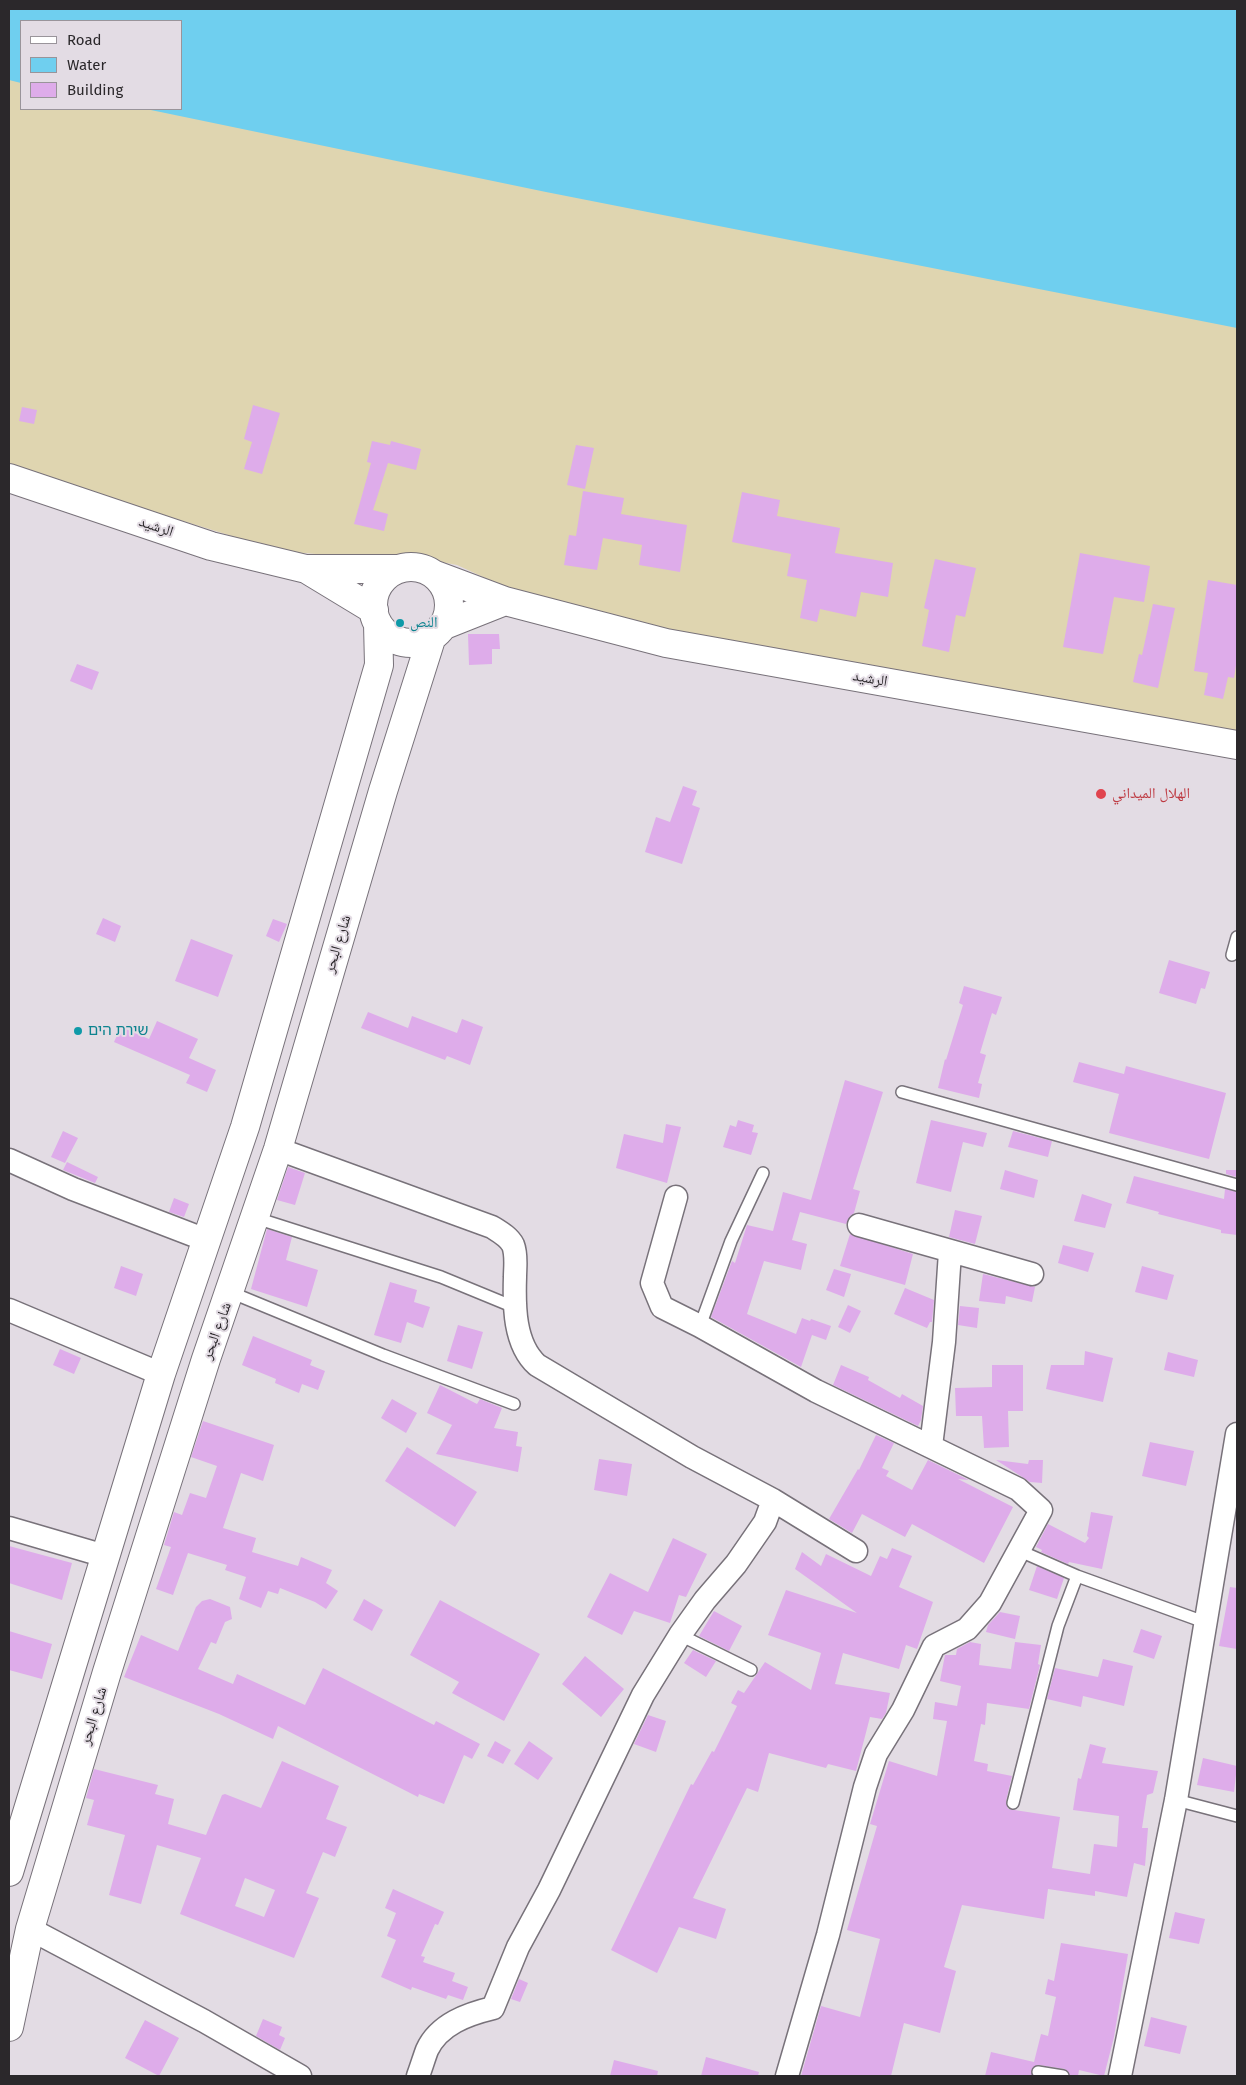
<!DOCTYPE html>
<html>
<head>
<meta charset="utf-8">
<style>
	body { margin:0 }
	#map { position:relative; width:1246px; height:2085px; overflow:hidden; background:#e3dce4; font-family:"Fira Sans",sans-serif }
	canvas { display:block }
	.frame { position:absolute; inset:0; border:10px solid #2b282b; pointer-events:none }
	.legend { position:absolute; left:20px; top:20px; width:162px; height:90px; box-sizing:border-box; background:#e3dce4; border:1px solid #99949a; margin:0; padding:6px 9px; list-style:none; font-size:15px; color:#2b282b }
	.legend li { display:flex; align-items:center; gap:10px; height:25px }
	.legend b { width:25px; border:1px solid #99949a }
</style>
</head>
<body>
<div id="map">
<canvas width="1246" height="2085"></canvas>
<div class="frame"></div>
<ul class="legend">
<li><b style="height:6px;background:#fff"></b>Road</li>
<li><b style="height:14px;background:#6fcfef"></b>Water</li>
<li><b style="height:14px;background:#deacea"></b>Building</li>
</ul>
</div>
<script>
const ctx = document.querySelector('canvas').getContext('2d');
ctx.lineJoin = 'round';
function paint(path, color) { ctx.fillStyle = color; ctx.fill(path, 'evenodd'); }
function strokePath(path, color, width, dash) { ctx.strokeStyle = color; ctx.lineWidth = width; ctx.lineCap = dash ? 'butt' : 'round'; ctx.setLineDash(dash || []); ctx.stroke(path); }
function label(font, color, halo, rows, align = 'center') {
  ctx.font = font + ' "Fira Sans","Noto Naskh Arabic","Noto Sans Hebrew",sans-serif'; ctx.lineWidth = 4; ctx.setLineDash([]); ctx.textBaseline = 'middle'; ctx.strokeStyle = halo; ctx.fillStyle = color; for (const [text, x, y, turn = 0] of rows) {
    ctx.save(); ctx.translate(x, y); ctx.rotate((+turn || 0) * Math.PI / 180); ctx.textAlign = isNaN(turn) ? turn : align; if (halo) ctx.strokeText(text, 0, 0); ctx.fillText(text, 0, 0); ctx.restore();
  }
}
paint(new Path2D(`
	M 9,31 L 21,34 L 21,109 L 181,109 L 1237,285 L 1237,732 L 968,687 L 612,619 L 507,588 L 457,565 L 419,558 L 387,560 L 280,551 L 67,485 L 9,464 Z`), '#dfd5b0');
paint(new Path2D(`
	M 9,9 L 1237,9 L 1237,328 L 546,192 L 146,109 L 181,109 L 181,21 L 21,21 L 21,83 L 9,80 Z`), '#6fcfef');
paint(new Path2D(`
	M 253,405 L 280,413 L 262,474 L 244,469 L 252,442 L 244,439 Z
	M 22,407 L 37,410 L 34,424 L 19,421 Z
	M 372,441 L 390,445 L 391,441 L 421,449 L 416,470 L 388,463 L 373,510 L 388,514 L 384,531 L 354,524 L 371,463 L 367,462 Z
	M 576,445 L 594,448 L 585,489 L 567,485 Z
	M 583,491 L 624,498 L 621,514 L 687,525 L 680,572 L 639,565 L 642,545 L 603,538 L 597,570 L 564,565 L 569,535 L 576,536 Z
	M 742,492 L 780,500 L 777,516 L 840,528 L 835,553 L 893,563 L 888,597 L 861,592 L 856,617 L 820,609 L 817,622 L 800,618 L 807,580 L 787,576 L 791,554 L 732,542 Z
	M 1080,553 L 1150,566 L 1144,602 L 1114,597 L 1103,654 L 1063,647 Z
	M 935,559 L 976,568 L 965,617 L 956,615 L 949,652 L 922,646 L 929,610 L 924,608 Z
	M 1208,580 L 1237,585 L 1237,659 L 1234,678 L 1228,677 L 1223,699 L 1204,695 L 1208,673 L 1194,671 Z
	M 1153,604 L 1175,608 L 1158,688 L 1133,682 L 1139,654 L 1142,655 Z
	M 468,634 L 499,634 L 500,649 L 492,649 L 492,664 L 469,665 Z
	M 77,664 L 99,672 L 92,690 L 70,681 Z
	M 683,786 L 697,791 L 692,805 L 700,808 L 682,864 L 645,852 L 656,817 L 670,822 Z
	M 103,918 L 121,926 L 115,942 L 96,934 Z
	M 273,919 L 287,924 L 279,942 L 266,936 Z
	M 191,939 L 233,955 L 218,997 L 175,981 Z
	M 1169,960 L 1210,972 L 1205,989 L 1201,988 L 1196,1004 L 1159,993 Z
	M 964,986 L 1002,997 L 996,1015 L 992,1013 L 980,1053 L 986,1055 L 978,1083 L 982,1084 L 979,1098 L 938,1088 L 945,1059 L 946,1060 L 963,1005 L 959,1003 Z
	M 368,1012 L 408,1028 L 412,1016 L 457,1033 L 462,1019 L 483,1027 L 470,1065 L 447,1056 L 445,1060 L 361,1028 Z
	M 157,1021 L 198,1039 L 189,1058 L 216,1070 L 207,1092 L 186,1083 L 190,1075 L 114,1042 L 121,1027 L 149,1039 Z
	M 1079,1062 L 1124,1074 L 1126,1066 L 1226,1093 L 1209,1159 L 1109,1133 L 1119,1094 L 1073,1082 Z
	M 845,1080 L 883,1092 L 853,1189 L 860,1191 L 854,1213 L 850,1216 L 846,1224 L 800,1212 L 792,1240 L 807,1244 L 801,1270 L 764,1261 L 747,1314 L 796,1334 L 802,1318 L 810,1321 L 811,1319 L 831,1326 L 826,1340 L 812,1335 L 801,1367 L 711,1317 L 732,1261 L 735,1263 L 747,1225 L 773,1231 L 783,1192 L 811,1200 Z
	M 738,1120 L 754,1125 L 752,1132 L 758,1133 L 751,1155 L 723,1147 L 730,1125 L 736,1127 Z
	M 931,1120 L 987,1133 L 983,1147 L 963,1142 L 951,1192 L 916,1183 Z
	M 666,1124 L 681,1127 L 667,1183 L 616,1168 L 624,1134 L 663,1143 Z
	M 63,1131 L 78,1138 L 65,1163 L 51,1157 Z
	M 1013,1131 L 1052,1141 L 1048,1157 L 1008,1147 Z
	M 67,1162 L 98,1177 L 95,1183 L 63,1170 Z
	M 288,1167 L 305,1173 L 295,1205 L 277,1200 Z
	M 1005,1170 L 1038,1180 L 1034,1198 L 1000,1189 Z
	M 1226,1170 L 1237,1170 L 1237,1177 L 1226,1174 Z
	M 1134,1176 L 1224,1199 L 1225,1189 L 1237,1192 L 1237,1235 L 1221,1233 L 1221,1230 L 1158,1214 L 1159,1212 L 1126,1203 Z
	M 1082,1194 L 1112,1204 L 1105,1228 L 1074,1221 Z
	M 174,1198 L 189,1204 L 184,1217 L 169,1212 Z
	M 955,1210 L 982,1216 L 975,1244 L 949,1237 Z
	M 267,1229 L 292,1237 L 286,1260 L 318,1270 L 307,1307 L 251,1289 Z
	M 850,1234 L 913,1254 L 905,1285 L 840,1266 Z
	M 1063,1245 L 1094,1253 L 1088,1272 L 1058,1263 Z
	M 121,1266 L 143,1274 L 136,1296 L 114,1288 Z
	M 1142,1266 L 1174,1275 L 1167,1300 L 1135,1292 Z
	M 834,1269 L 851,1274 L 844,1297 L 826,1290 Z
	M 983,1274 L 1035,1287 L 1032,1302 L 1006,1296 L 1005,1304 L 979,1301 Z
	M 390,1282 L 417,1290 L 414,1302 L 430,1307 L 423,1328 L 407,1322 L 401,1343 L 374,1335 Z
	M 905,1288 L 934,1300 L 932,1322 L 930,1322 L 927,1328 L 894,1314 Z
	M 848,1305 L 861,1311 L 850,1333 L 838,1327 Z
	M 960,1306 L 979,1308 L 977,1328 L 958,1325 Z
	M 458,1325 L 483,1332 L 472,1369 L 447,1361 Z
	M 253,1336 L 312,1360 L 310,1365 L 325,1371 L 318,1390 L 302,1384 L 299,1393 L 275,1383 L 276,1379 L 242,1365 Z
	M 60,1349 L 81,1358 L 74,1374 L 53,1365 Z
	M 1085,1351 L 1113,1358 L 1103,1402 L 1046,1389 L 1051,1365 L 1084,1365 Z
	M 1168,1352 L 1198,1360 L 1194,1377 L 1164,1370 Z
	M 841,1365 L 869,1377 L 868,1380 L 900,1398 L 902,1394 L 923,1406 L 921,1420 L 918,1426 L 833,1385 Z
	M 992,1365 L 1023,1365 L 1023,1411 L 1008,1411 L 1009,1447 L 984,1448 L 982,1416 L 956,1416 L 955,1388 L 992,1387 Z
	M 440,1385 L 477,1404 L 480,1399 L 502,1408 L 494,1428 L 518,1432 L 516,1446 L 522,1447 L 518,1472 L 436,1454 L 452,1425 L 427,1413 Z
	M 392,1399 L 417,1413 L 406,1433 L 381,1418 Z
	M 203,1421 L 274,1445 L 263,1481 L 241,1473 L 223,1528 L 256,1538 L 252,1552 L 298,1566 L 301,1557 L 332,1570 L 326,1583 L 338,1591 L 326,1609 L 315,1602 L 280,1588 L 278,1594 L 268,1591 L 261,1608 L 239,1599 L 246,1577 L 225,1570 L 227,1565 L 188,1553 L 173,1595 L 156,1589 L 171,1547 L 164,1545 L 174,1512 L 182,1515 L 190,1493 L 206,1498 L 217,1466 L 191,1457 Z
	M 876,1435 L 894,1443 L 882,1468 L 889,1471 L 886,1476 L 912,1490 L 928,1460 L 969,1480 L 958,1479 L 1013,1507 L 984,1563 L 912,1524 L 905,1537 L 862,1514 L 852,1533 L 829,1519 L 858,1469 L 859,1470 Z
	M 1150,1442 L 1194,1451 L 1186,1486 L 1142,1476 Z
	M 407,1447 L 477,1492 L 455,1527 L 385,1481 Z
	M 599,1459 L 632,1464 L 627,1496 L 594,1490 Z
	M 996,1460 L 1028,1464 L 1029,1460 L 1043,1460 L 1042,1483 L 1030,1482 Z
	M 1091,1512 L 1113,1516 L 1102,1569 L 1069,1562 L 1068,1564 L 1041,1552 L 1042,1550 L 1036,1547 L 1048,1524 L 1085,1543 L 1089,1538 L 1087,1536 Z
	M 673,1538 L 707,1554 L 686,1597 L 679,1595 L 670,1623 L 634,1611 L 622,1635 L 587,1617 L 610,1573 L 648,1592 Z
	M 9,1546 L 72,1563 L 62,1600 L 9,1583 Z
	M 892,1548 L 912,1556 L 899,1587 L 933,1602 L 917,1649 L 906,1645 L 899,1669 L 843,1653 L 835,1684 L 890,1693 L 886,1713 L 882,1719 L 870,1717 L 856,1771 L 828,1764 L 826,1768 L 769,1753 L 758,1792 L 747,1788 L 693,1898 L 726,1909 L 716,1939 L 679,1927 L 657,1973 L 611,1950 L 691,1784 L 693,1785 L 712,1751 L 714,1752 L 737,1706 L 731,1703 L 738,1690 L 744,1693 L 765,1662 L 811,1690 L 821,1653 L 768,1635 L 786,1590 L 857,1613 L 795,1569 L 802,1552 L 821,1566 L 826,1554 L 871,1576 L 880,1556 L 887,1559 Z
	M 1037,1566 L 1064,1578 L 1057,1599 L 1029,1590 Z
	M 1230,1587 L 1237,1588 L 1237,1649 L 1219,1646 Z
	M 210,1599 L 230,1607 L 232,1619 L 225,1622 L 216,1644 L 211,1642 L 198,1669 L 233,1684 L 237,1674 L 305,1705 L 323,1668 L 434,1725 L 436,1721 L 480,1744 L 472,1759 L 464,1755 L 444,1804 L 419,1794 L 418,1797 L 278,1726 L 273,1739 L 219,1714 L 124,1677 L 141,1635 L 178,1651 L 196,1607 L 202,1601 Z
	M 364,1599 L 383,1610 L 372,1631 L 353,1620 Z
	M 440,1600 L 540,1654 L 504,1721 L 452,1693 L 459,1682 L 410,1655 Z
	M 714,1611 L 742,1626 L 729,1651 L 699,1636 Z
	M 1000,1612 L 1020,1616 L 1015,1639 L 986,1632 L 988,1625 Z
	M 1141,1629 L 1162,1636 L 1154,1659 L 1133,1652 Z
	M 9,1631 L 52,1644 L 42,1679 L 9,1670 Z
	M 970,1642 L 981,1644 L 979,1665 L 1011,1669 L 1015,1642 L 1041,1645 L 1038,1664 L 1040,1665 L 1029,1709 L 987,1703 L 985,1725 L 981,1724 L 974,1761 L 988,1764 L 987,1771 L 1012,1776 L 1006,1801 L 1008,1809 L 1060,1817 L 1052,1868 L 1090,1874 L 1094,1844 L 1117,1847 L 1119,1816 L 1073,1810 L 1078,1778 L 1081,1779 L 1090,1744 L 1106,1748 L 1102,1763 L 1158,1771 L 1153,1793 L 1147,1795 L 1142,1828 L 1148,1828 L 1145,1866 L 1134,1863 L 1127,1897 L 1095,1891 L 1095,1896 L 1048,1889 L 1044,1919 L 962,1905 L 944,1967 L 956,1971 L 940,2033 L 904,2023 L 891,2076 L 801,2076 L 821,2006 L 860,2017 L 880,1939 L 847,1930 L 877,1826 L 870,1824 L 889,1761 L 937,1776 L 947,1721 L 933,1719 L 935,1702 L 957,1706 L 961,1686 L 940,1681 L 945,1655 L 956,1655 L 957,1649 Z
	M 693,1650 L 716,1661 L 706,1677 L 684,1663 Z
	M 585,1656 L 624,1689 L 601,1717 L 562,1684 Z
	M 1103,1659 L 1133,1666 L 1124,1706 L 1083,1696 L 1081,1707 L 1047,1699 L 1055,1668 L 1098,1677 Z
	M 648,1715 L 666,1721 L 656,1752 L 634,1744 Z
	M 495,1741 L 511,1750 L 503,1764 L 487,1756 Z
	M 529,1741 L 553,1758 L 538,1780 L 514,1764 Z
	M 1203,1758 L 1237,1766 L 1234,1792 L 1197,1785 Z
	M 282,1761 L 339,1786 L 326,1819 L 347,1827 L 335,1857 L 323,1852 L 306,1893 L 319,1898 L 294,1958 L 180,1914 L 201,1858 L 157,1845 L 141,1904 L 109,1895 L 125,1835 L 87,1825 L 94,1800 L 86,1798 L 94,1769 L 158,1785 L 155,1794 L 174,1799 L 168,1824 L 206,1835 L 222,1795 L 225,1794 L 261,1808 ZM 245,1878 L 275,1890 L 264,1917 L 235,1906 Z
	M 393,1889 L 444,1912 L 438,1925 L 435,1924 L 421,1956 L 425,1957 L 423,1962 L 455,1973 L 452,1981 L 468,1987 L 463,2000 L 448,1995 L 446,1999 L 412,1987 L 411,1990 L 381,1977 L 396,1940 L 387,1936 L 396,1913 L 385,1908 Z
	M 1175,1912 L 1205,1919 L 1199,1944 L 1169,1938 Z
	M 1061,1943 L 1128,1954 L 1114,2037 L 1104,2076 L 1079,2070 L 1078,2076 L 1070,2076 L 1065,2069 L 1039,2065 L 1032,2068 L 1032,2076 L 985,2076 L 991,2052 L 1034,2062 L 1041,2034 L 1048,2036 L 1056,1997 L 1045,1994 L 1048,1979 L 1054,1981 Z
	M 519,1979 L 528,1983 L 520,2002 L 511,1999 Z
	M 1151,2017 L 1187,2026 L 1180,2054 L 1144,2046 Z
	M 263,2019 L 282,2027 L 279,2035 L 285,2038 L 280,2050 L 256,2036 Z
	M 145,2020 L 179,2038 L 159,2076 L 125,2058 Z
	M 706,2057 L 759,2072 L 758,2076 L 701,2076 Z
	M 614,2060 L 658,2071 L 657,2076 L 610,2076 Z`), '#deacea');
const service = new Path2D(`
	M 1232,955 L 1237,937
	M 902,1092 L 1237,1185
	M 256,1218 L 441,1277 L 514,1307
	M 230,1292 L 383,1355 L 514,1404
	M 700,1326 L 731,1241 L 763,1173
	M 1020,1551 L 1077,1576 L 1207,1623
	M 680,1635 L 751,1670
	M 1176,1800 L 1237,1816
	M 1013,1803 L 1058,1626 L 1077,1576
	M 1038,2072 L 1063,2076`);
const minor = new Path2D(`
	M 278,1149 L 492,1227 C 500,1232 509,1237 513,1245 C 517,1255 515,1267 515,1277 C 514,1306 514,1344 537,1365 L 692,1457 L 773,1500 L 856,1551
	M 9,1160 L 73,1189 L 206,1240
	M 676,1197 L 652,1283 L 662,1307 L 700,1326 L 816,1391 L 1018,1489 L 1041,1510 L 990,1603 L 967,1629 L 934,1646 L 903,1710 L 876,1754 L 865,1787 L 828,1935 L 787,2076
	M 859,1225 L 1032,1274
	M 9,1310 L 161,1374
	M 931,1446 L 944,1342 L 950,1252
	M 9,1528 L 105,1556
	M 30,1929 L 204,2021 L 300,2076
	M 418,2076 C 421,2068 424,2058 427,2050 C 439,2024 468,2014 493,2008 L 518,1947 L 549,1890 L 643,1695 L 680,1635 L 705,1600 L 736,1564 L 765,1522 L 773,1500
	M 1120,2076 L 1176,1800 L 1237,1434`);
const secondary = new Path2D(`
	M 9,478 L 211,546 L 306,569 L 396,569
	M373 605a38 38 0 1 1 76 0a38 38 0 1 1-76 0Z
	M 308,570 L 374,610
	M 433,574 L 505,601 L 666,643 L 1237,745
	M 442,626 L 505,601
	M 9,1872 L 161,1374 L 245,1127 L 379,665 L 378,624
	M 9,2027 L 30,1929 L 107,1672 L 206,1359 L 278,1149 L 383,791 L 432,636`);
strokePath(service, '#78727a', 14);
strokePath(minor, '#78727a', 25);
strokePath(secondary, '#78727a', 30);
strokePath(service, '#fff', 11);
strokePath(minor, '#fff', 22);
strokePath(secondary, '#fff', 28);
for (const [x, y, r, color] of [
	[400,623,5,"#0f9aa8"],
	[1101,794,6,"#e0444e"],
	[78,1031,5,"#0f9aa8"]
]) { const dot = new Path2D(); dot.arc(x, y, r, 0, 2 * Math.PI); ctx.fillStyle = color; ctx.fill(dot); strokePath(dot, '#e3dce4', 2); }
label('15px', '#2b282b', '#e3dce4', [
	["الرشيد",156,527,19],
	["الرشيد",870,679,10],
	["شارع البحر",338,944,-73],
	["شارع البحر",217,1331,-70],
	["شارع البحر",94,1716,-73]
]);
label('15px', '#0d838f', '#e3dce4', [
	["النص",410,623],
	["שירת הים",88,1031]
], 'left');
label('15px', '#be3a42', '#e3dce4', [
	["الهلال الميداني",1112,794]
], 'left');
</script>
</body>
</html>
